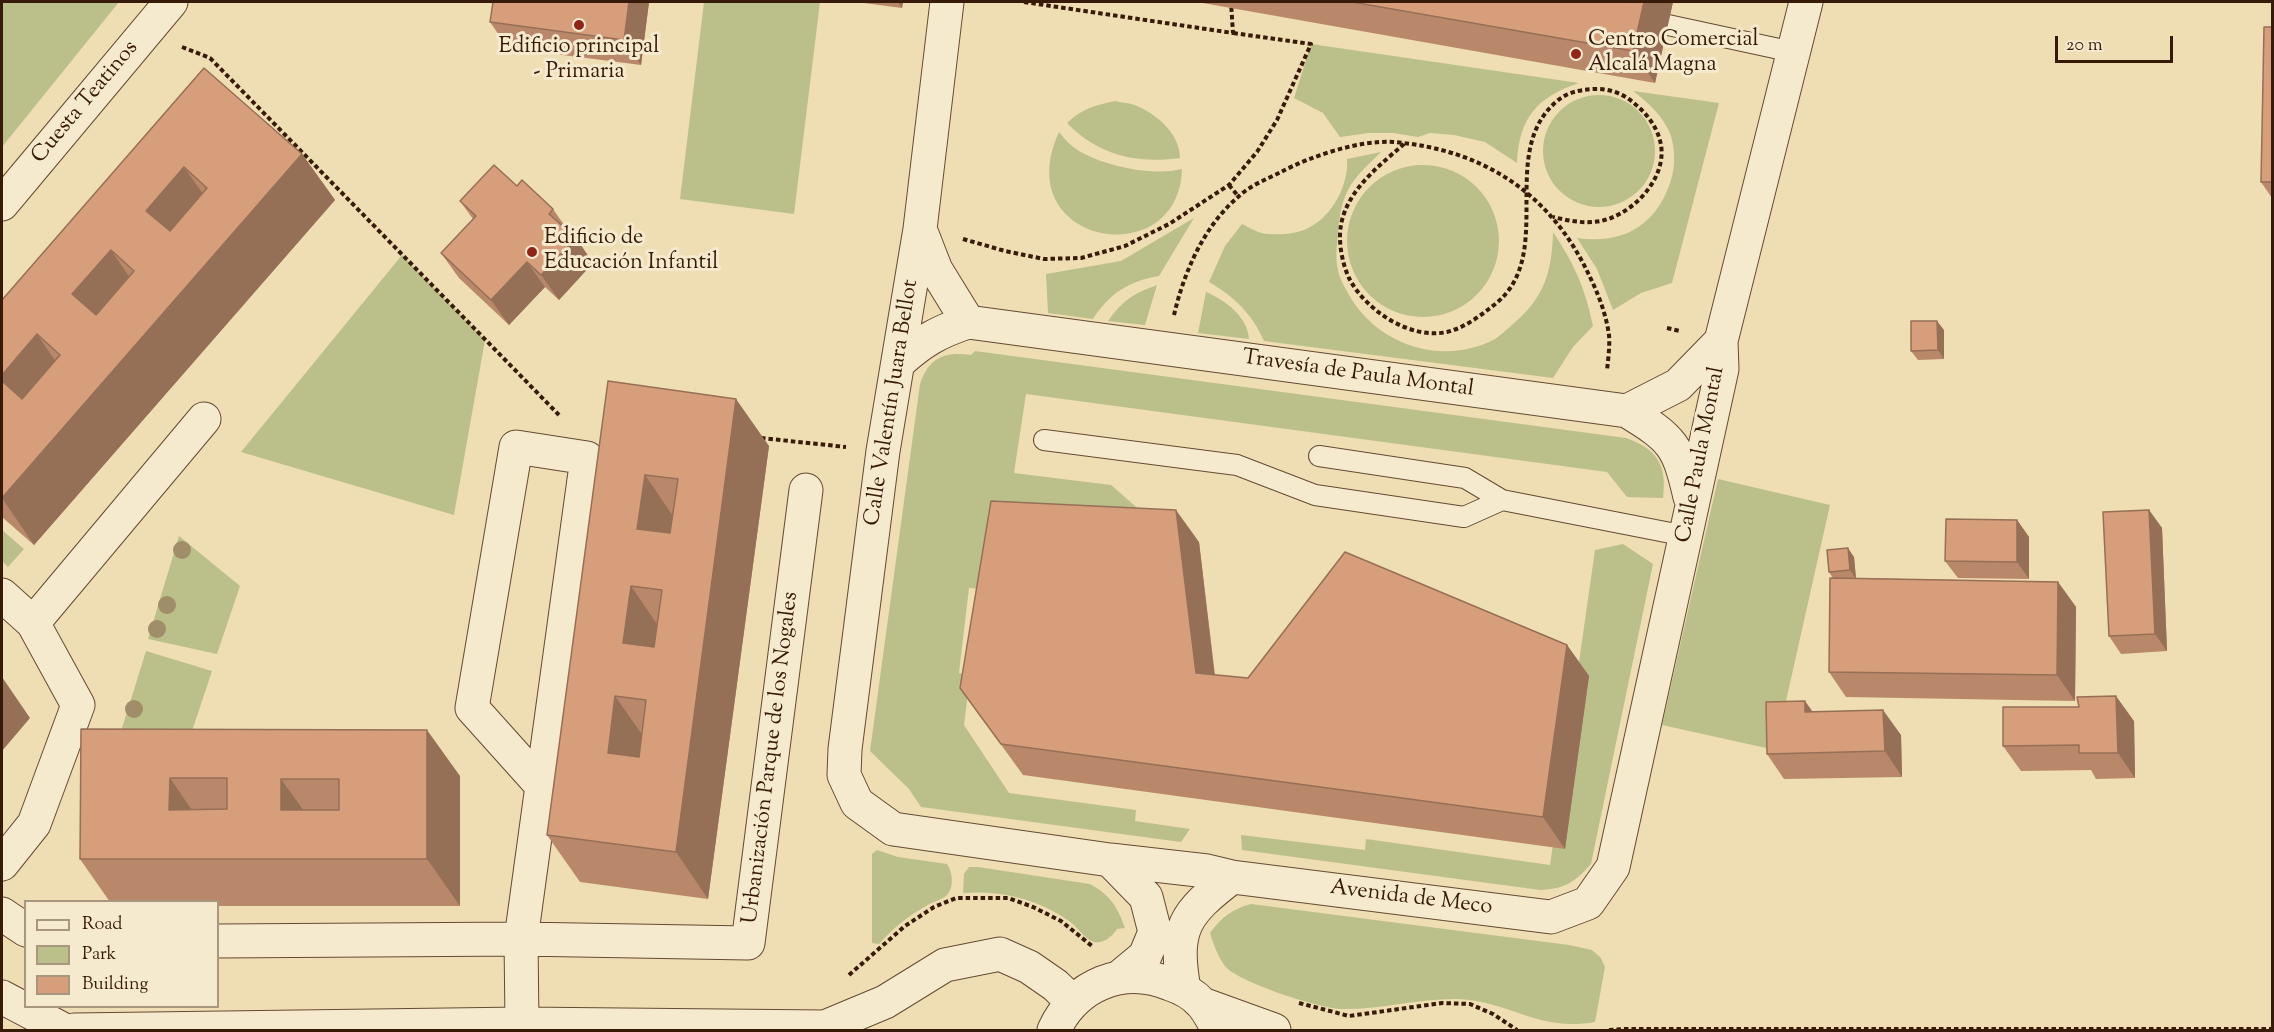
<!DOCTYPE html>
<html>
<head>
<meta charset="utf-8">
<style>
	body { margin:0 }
	#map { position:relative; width:2274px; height:1032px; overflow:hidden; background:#efddb3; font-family:"Sorts Mill Goudy",serif }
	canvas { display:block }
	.frame { position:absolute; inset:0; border:3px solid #371a08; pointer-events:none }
	.legend { position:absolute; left:24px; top:900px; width:195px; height:108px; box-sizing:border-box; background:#f5e9ce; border:2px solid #a9967f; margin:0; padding:8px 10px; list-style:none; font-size:18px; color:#371a08 }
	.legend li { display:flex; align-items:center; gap:12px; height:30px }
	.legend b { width:30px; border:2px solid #a9967f }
	.scale { position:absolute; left:2055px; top:36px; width:118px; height:27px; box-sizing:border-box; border:3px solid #371a08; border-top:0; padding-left:8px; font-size:18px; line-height:21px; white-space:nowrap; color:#371a08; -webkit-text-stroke:4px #f5e9ce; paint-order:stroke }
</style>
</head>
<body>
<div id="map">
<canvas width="2274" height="1032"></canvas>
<div class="frame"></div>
<ul class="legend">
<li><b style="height:8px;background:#f5e9ce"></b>Road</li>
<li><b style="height:16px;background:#bbc08b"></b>Park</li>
<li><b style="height:16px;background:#d79e7c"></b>Building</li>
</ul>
<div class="scale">20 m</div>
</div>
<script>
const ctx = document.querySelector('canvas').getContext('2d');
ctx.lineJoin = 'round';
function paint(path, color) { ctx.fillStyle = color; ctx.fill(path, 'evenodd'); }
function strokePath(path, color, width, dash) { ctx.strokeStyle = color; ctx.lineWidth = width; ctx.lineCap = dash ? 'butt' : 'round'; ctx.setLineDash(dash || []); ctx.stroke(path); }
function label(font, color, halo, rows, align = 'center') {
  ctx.font = font + ' "Sorts Mill Goudy",serif'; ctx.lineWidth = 6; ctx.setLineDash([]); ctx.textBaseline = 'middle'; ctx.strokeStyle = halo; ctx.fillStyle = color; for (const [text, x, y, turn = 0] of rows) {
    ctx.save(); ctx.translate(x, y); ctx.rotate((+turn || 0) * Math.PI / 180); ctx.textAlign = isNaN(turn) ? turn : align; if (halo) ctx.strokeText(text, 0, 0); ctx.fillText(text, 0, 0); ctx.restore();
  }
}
paint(new Path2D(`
	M 2,2 L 119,2 L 2,147 Z
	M 704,2 L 820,2 L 794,214 L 680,199 Z
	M 1311,44 L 1579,83 C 1537,97 1519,118 1517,163 L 1485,142 L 1454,135 L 1430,133 L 1418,137 L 1393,133 L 1369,133 L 1340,137 L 1323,113 L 1294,98 Z
	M 1633,91 L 1719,103 L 1672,283 L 1641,293 L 1613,310 L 1597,269 L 1577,238 C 1621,244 1653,228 1669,186 C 1675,170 1676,154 1671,136 C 1664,117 1649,103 1633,91 Z
	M1543 151a56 56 0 1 1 112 0a56 56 0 1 1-112 0Z
	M 1115,101 C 1123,103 1132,103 1139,107 C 1159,116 1180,135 1180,158 C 1136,164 1098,155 1067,123 C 1081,109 1096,105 1115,101 Z
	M 1059,132 C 1063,137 1067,142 1072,146 C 1096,165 1152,177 1182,169 C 1179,275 1007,245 1059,132 Z
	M 1381,152 C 1370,163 1356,175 1348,190 C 1341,204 1339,218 1338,234 C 1337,245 1335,258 1338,270 C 1340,281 1348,293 1354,303 C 1385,348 1446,365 1495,339 C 1501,335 1507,329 1513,324 C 1544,298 1552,272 1553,232 C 1575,265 1585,288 1593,326 L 1573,347 L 1553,378 L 1264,341 C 1252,314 1235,297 1209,282 L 1225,246 L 1242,224 C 1250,228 1260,234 1268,234 C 1282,235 1298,234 1310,227 C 1333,215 1349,184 1347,159 Z
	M1347 241a76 76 0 1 1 152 0a76 76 0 1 1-152 0Z
	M 1194,218 L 1159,276 C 1129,281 1110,293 1093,319 L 1048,313 L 1046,274 L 1121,261 Z
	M 402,255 L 485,340 L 454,515 L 241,452 Z
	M 1157,285 L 1145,325 L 1108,321 C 1123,300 1133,294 1157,285 Z
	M 1206,292 C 1225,300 1248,317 1249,339 L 1198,333 Z
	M 975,351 L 1626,438 C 1658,449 1667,466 1663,498 L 1627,497 L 1607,472 L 1026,394 L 1014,473 L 1111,485 L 1149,518 L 984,589 L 969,588 L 959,673 L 970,676 L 964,725 L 1009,793 L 1136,810 L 1135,821 L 1190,829 L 1181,842 L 921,807 L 909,789 L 870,751 L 920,384 C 929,357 945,351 971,355 Z
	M 1718,479 L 1830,505 L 1775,750 L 1662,725 Z
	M 2,530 L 24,549 L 8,567 L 2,561 Z
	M 179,536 L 240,586 L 217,654 L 148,639 Z
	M 1623,544 L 1653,564 L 1591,864 C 1575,882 1565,889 1540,890 L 1242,850 L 1241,835 L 1365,850 L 1366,839 L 1550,865 L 1595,550 Z
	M 146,651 L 212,671 L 183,758 L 113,757 Z
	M 877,850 L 898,857 L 947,864 C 953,872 954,888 947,895 C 942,900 932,902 926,906 C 908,916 892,929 879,944 L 872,943 L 872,854 Z
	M 969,867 L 978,867 L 1090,884 C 1109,894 1118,907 1125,928 L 1117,929 C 1112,937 1103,944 1094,942 C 1084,939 1077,926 1069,921 C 1038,899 1001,890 963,893 L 964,874 Z
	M 1251,904 L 1569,945 L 1592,950 L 1601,958 L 1605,967 L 1595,1022 C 1538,1032 1512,1002 1459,999 C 1420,998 1380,1010 1340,1009 C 1319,1008 1237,982 1225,966 C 1218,957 1213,943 1210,933 C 1222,917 1232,909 1251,904 Z`), '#bbc08b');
const lane = new Path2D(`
	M 1668,25 L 1793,52
	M 1044,440 L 1237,465 L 1315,495 L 1464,517 L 1502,500 L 1686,536
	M 1319,456 L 1465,478 L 1502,500`);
const street = new Path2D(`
	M 947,2 L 920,229 L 883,451 L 845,749 L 844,775 L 857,803 L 893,829 L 1110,860 L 1207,871 L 1232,877 L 1551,917 L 1588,903 L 1613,867 L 1722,369 L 1721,341 L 1806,2
	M 2,204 L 171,2
	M 920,229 L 936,270 L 968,322
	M 898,363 C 922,341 938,332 968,322 L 1627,411 C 1673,439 1678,445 1690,497
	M 1627,411 L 1678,385 L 1721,341
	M 2,595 L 33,623 L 78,705 L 34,824 L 2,864
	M 33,623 L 204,419
	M 1110,860 L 1146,897 L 1155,932 L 1145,956 L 1121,976
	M 2,914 L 26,930
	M 218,941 L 521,939 L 587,458 L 516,447 L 472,708 L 542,786
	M 1184,989 C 1173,928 1185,913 1232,877
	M 2,997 L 64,1030
	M 1202,1004 L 1274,1030
	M 522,1024 L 521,939 L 748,943 L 806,490
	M 74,1030 L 522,1024 L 825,1027 L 885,1002 L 945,965 L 1000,954 L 1029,967 L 1055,985 L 1073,1002
	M 1054,1030 C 1076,984 1123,965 1170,984 C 1182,988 1193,994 1201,1003 C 1208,1010 1213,1022 1219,1030`);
strokePath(lane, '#654b33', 22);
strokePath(street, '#654b33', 35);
strokePath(new Path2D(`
	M 1024,2 L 1233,33 L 1231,2
	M 182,47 L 210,58 L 559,415
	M 1404,144 C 1380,165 1347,190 1341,225 C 1338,241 1342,263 1349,278 C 1365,310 1410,340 1447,332 C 1464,328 1480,316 1494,305 C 1558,256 1496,154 1556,102 C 1567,92 1579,90 1594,89 C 1609,88 1624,94 1635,104 C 1648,115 1658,128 1661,145 C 1667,181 1628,220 1593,222 C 1579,223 1566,220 1553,217
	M 1229,185 L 1238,196
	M 963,239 L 1005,251 L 1044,259 L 1081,258 L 1125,246 L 1169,224 L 1229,185 L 1257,152 L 1277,120 L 1311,44 L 1233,33
	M 1174,315 C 1184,272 1204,226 1238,197 C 1249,186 1267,179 1281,172 C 1311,156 1359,140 1393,142 C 1483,149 1551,194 1589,275 C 1598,293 1606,314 1609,335 C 1610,346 1608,360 1607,371
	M 1667,328 L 1680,331
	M 761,438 L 846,447
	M 849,975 L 905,926 L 934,907 L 956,898 L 1008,898 L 1033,907 L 1061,921 L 1092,946
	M 1299,1003 L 1349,1016 L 1442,1003 L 1470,1004 L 1493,1014 L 1517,1030
	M 1609,1030 L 1626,1029 L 2272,1029`), '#371a08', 4, [4.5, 3]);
strokePath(lane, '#f5e9ce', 20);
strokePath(street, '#f5e9ce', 33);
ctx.fillStyle = '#a08d6a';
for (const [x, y] of [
	[182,550],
	[167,605],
	[157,629],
	[134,709]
]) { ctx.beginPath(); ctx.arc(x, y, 9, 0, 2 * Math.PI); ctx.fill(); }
paint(new Path2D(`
	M 493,2 L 649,2 L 641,65 L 508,48 L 490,22 Z
	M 856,2 L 903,2 L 902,8 Z
	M 1197,2 L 1673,2 L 1655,83 Z
	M 2272,27 L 2272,198 L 2261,182 Z
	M 204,68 L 302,154 L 335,200 L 34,545 L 2,517 L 2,300 Z
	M 517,186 L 553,209 L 569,232 L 576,238 L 593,263 L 559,300 L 545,287 L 509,325 L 459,278 L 441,253 L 473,219 L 460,201 Z
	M 1944,330 L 1944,359 L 1918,360 L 1911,351 Z
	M 608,381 L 769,446 L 708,899 L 580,882 L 547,835 Z
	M 2149,510 L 2162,528 L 2167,651 L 2121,654 L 2109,636 Z
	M 2017,520 L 2029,537 L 2029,579 L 1958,578 L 1945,561 Z
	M 1199,542 L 1215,675 L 1248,678 L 1567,645 L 1589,676 L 1565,849 L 1023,775 L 960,688 Z
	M 1854,557 L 1856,578 L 2058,582 L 2076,607 L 2075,701 L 1846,697 L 1829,672 L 1833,578 L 1829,572 Z
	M 1813,711 L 1901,735 L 1902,777 L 1784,779 L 1767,754 Z
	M 2134,721 L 2135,778 L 2096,779 L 2091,770 L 2021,771 L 2003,746 Z
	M 81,729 L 460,776 L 460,906 L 218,906 L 218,902 L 110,902 L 80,859 Z`), '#b9886b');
paint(new Path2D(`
	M 629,2 L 649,2 L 641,65 L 624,40 Z
	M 898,2 L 903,2 L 902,8 Z
	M 1644,2 L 1673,2 L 1655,83 L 1633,51 Z
	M 302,154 L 335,200 L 34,545 L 2,498 Z
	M 184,167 L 217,214 L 179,257 L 146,211 Z
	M 576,238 L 593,263 L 559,300 L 541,275 Z
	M 111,250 L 143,297 L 105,341 L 72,294 Z
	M 527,262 L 545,287 L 509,325 L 491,300 Z
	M 1937,321 L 1944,330 L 1944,359 L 1938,350 Z
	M 37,334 L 69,381 L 31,425 L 2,383 L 2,375 Z
	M 736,399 L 769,446 L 708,899 L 676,852 Z
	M 645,475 L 677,522 L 670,576 L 637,529 Z
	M 1176,510 L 1199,542 L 1218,705 L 1196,673 Z
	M 2149,510 L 2162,528 L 2167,651 L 2155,634 Z
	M 2017,520 L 2029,537 L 2029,579 L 2017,562 Z
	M 1848,548 L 1854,557 L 1856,579 L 1850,570 Z
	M 2058,582 L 2076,607 L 2075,701 L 2057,675 Z
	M 631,586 L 663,633 L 656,690 L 623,643 Z
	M 1567,645 L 1589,676 L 1565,849 L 1543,817 Z
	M 2,677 L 30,718 L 2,751 Z
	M 615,696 L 648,743 L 640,800 L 608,753 Z
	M 2116,696 L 2134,721 L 2135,778 L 2118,753 Z
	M 1805,701 L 1823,726 L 1805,712 Z
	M 1883,710 L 1901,735 L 1902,777 L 1885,751 Z
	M 427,730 L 460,776 L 460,906 L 427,859 Z
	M 170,778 L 202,825 L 169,810 Z
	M 281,779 L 314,825 L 281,810 Z`), '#966f57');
const building = new Path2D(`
	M 493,2 L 629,2 L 624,40 L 490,22 Z
	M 1352,2 L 1644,2 L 1633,51 Z
	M 2264,27 L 2272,27 L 2272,182 L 2261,182 Z
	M 204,68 L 302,154 L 2,498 L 2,381 L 22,399 L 60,355 L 37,334 L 2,375 L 2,300 ZM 184,167 L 207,188 L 170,231 L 146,211 ZM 111,250 L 134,271 L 96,315 L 72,294 Z
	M 494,165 L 517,186 L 522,180 L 553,209 L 549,214 L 576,238 L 541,275 L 527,262 L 491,300 L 441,253 L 476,216 L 460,201 Z
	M 1911,321 L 1937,321 L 1938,350 L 1911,351 Z
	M 608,381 L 736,399 L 676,852 L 547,835 ZM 645,475 L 678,479 L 670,533 L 637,529 ZM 631,586 L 662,590 L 654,647 L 623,643 ZM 615,696 L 646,700 L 639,757 L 608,753 Z
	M 991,501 L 1176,510 L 1196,673 L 1248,678 L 1345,552 L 1567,645 L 1543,817 L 1001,744 L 960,688 Z
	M 2149,510 L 2155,634 L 2109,636 L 2103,512 Z
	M 1946,519 L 2017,520 L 2017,562 L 1945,561 Z
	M 1848,548 L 1850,570 L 1829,572 L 1827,550 Z
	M 1830,578 L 2058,582 L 2057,675 L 1829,672 Z
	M 2116,696 L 2118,753 L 2079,753 L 2079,745 L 2003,746 L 2003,707 L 2079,707 L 2077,697 Z
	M 1805,701 L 1805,712 L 1883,710 L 1885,751 L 1767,754 L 1766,702 Z
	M 81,729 L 427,730 L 427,859 L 80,859 ZM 170,778 L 227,778 L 227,809 L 169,810 ZM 281,779 L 339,779 L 339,810 L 281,810 Z`);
paint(building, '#d79e7c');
strokePath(building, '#966f57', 1.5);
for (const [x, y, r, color] of [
	[579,25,6,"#8f2418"],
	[1576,54,6,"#8f2418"],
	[532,252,6,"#8f2418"]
]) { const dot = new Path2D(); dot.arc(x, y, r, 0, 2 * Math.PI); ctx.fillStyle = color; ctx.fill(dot); strokePath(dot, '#f5e9ce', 2); }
label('22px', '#371a08', '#f5e9ce', [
	["Centro Comercial",1588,41],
	["Alcalá Magna",1588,66],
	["Edificio principal",579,48,"center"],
	["- Primaria",579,73,"center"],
	["Edificio de",544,239],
	["Educación Infantil",544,264]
], 'left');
label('22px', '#371a08', '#f5e9ce', [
	["Cuesta Teatinos",86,103,-50],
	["Travesía de Paula Montal",1358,375,8],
	["Calle Valentín Juara Bellot",893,403,-81],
	["Calle Paula Montal",1702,455,-79],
	["Urbanización Parque de los Nogales",772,758,-83],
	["Avenida de Meco",1411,899,7]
]);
</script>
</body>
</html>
